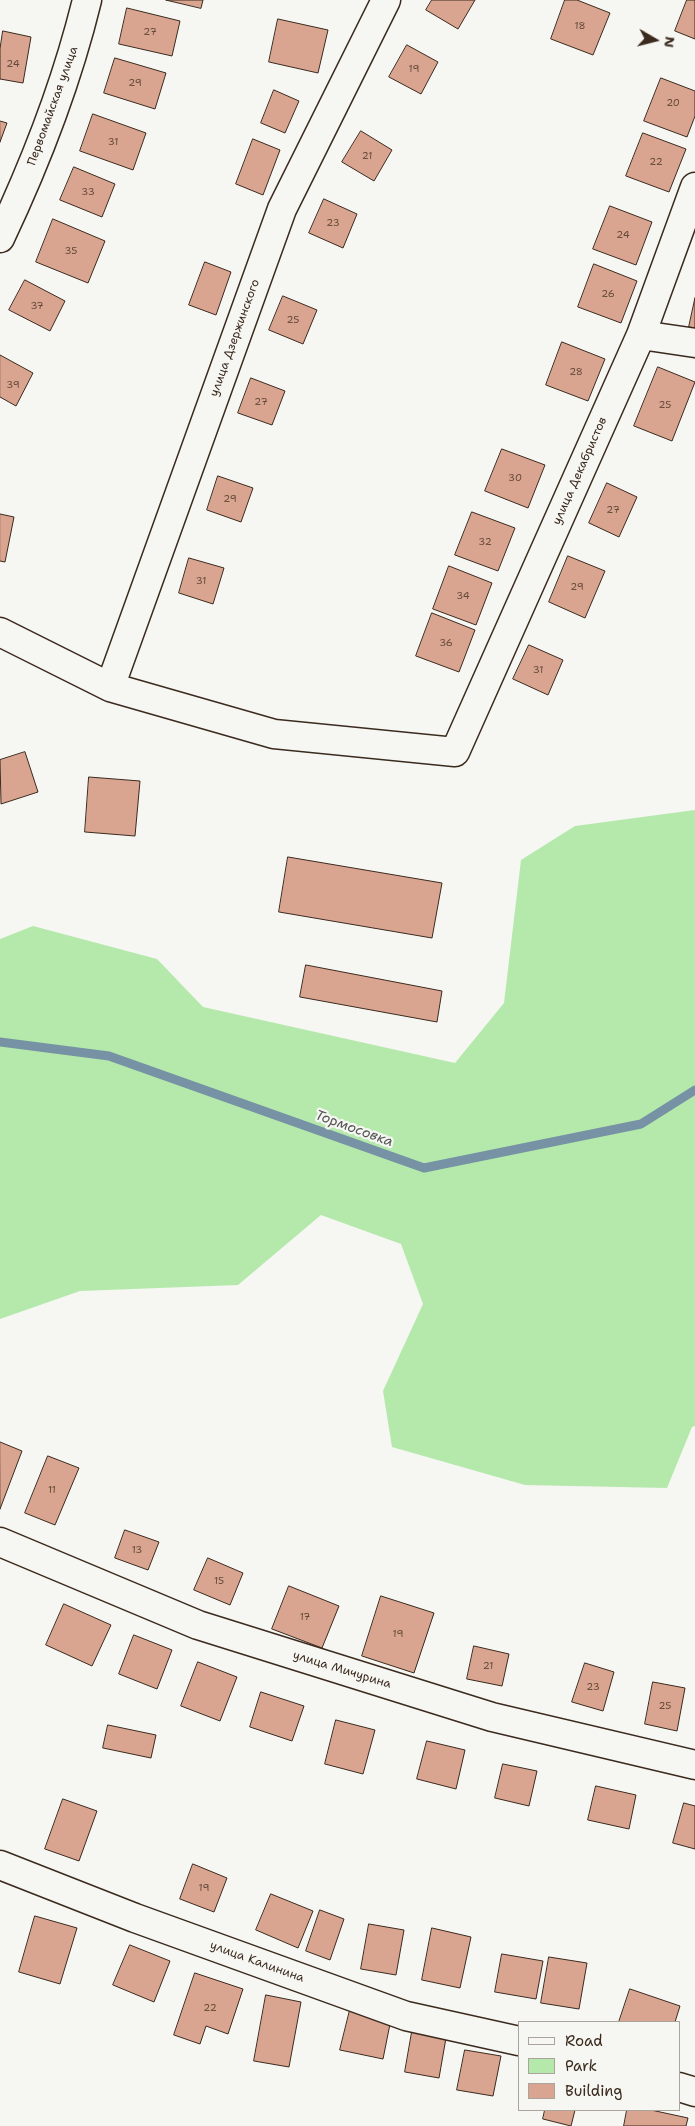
<!DOCTYPE html>
<html>
<head>
<meta charset="utf-8">
<style>
	body { margin:0 }
	#map { position:relative; width:695px; height:2126px; overflow:hidden; background:#f6f6f2; font-family:"Shantell Sans",sans-serif }
	canvas { display:block }
	.legend { position:absolute; left:518px; top:2021px; width:162px; height:90px; box-sizing:border-box; background:#f6f6f2; border:1px solid #aba49d; margin:0; padding:6px 9px; list-style:none; font-size:15px; color:#3b2a1e }
	.legend li { display:flex; align-items:center; gap:10px; height:25px }
	.legend b { width:25px; border:1px solid #aba49d }
	.north { position:absolute; left:630px; top:15px; width:50px; height:50px; -webkit-text-stroke:4px #f6f6f2; paint-order:stroke; rotate:98deg; font-size:14px; font-weight:700; line-height:20px; text-align:center; color:#3b2a1e }
	.north::after { content:''; display:block; margin:auto; width:18px; height:22px; background:#3b2a1e; clip-path:polygon(50% 0,100% 100%,50% 72%,0 100%) }
</style>
</head>
<body>
<div id="map">
<canvas width="695" height="2126"></canvas>
<ul class="legend">
<li><b style="height:6px;background:#f6f6f2"></b>Road</li>
<li><b style="height:14px;background:#b4e9ab"></b>Park</li>
<li><b style="height:14px;background:#daa590"></b>Building</li>
</ul>
<div class="north">N</div>
</div>
<script>
const ctx = document.querySelector('canvas').getContext('2d');
ctx.lineJoin = 'round';
function paint(path, color) { ctx.fillStyle = color; ctx.fill(path, 'evenodd'); }
function strokePath(path, color, width, dash) { ctx.strokeStyle = color; ctx.lineWidth = width; ctx.lineCap = dash ? 'butt' : 'round'; ctx.setLineDash(dash || []); ctx.stroke(path); }
function label(font, color, halo, rows, align = 'center') {
  ctx.font = font + ' "Shantell Sans",sans-serif'; ctx.lineWidth = 4.5; ctx.setLineDash([]); ctx.textBaseline = 'middle'; ctx.strokeStyle = halo; ctx.fillStyle = color; for (const [text, x, y, turn = 0] of rows) {
    ctx.save(); ctx.translate(x, y); ctx.rotate((+turn || 0) * Math.PI / 180); ctx.textAlign = isNaN(turn) ? turn : align; if (halo) ctx.strokeText(text, 0, 0); ctx.fillText(text, 0, 0); ctx.restore();
  }
}
paint(new Path2D(`
	M 695,810 L 695,1426 L 692,1427 L 667,1488 L 525,1485 L 392,1447 L 383,1391 L 423,1304 L 401,1244 L 321,1215 L 238,1285 L 80,1291 L 0,1319 L 0,939 L 33,926 L 157,959 L 203,1007 L 455,1063 L 504,1003 L 521,860 L 575,826 Z`), '#b4e9ab');
strokePath(new Path2D(`
	M 0,1042 L 109,1056 L 424,1168 L 641,1124 L 695,1090`), '#7692a4', 9);
const building = new Path2D(`
	M 166,0 L 203,0 L 201,8 Z
	M 432,0 L 475,0 L 458,29 L 426,10 Z
	M 565,0 L 577,0 L 610,13 L 593,55 L 551,39 Z
	M 687,0 L 695,0 L 695,39 L 675,31 Z
	M 127,8 L 180,21 L 172,56 L 119,44 Z
	M 278,19 L 328,30 L 318,73 L 269,62 Z
	M 3,31 L 31,37 L 23,83 L 0,79 L 0,49 Z
	M 407,45 L 438,62 L 421,94 L 389,77 Z
	M 115,58 L 166,73 L 155,109 L 104,93 Z
	M 661,78 L 695,91 L 695,116 L 687,137 L 644,121 Z
	M 274,90 L 299,101 L 285,133 L 261,123 Z
	M 93,114 L 146,133 L 133,170 L 80,151 Z
	M 0,121 L 7,123 L 0,142 Z
	M 361,131 L 392,150 L 374,181 L 342,162 Z
	M 643,133 L 686,149 L 669,192 L 626,176 Z
	M 253,139 L 280,150 L 263,195 L 236,184 Z
	M 74,167 L 115,184 L 102,217 L 60,200 Z
	M 324,199 L 357,214 L 343,248 L 309,233 Z
	M 610,206 L 652,222 L 636,265 L 593,249 Z
	M 53,219 L 105,241 L 88,283 L 36,262 Z
	M 205,262 L 231,272 L 216,315 L 189,305 Z
	M 594,264 L 637,281 L 621,323 L 578,307 Z
	M 25,280 L 65,301 L 50,331 L 9,310 Z
	M 283,296 L 317,310 L 303,344 L 269,330 Z
	M 695,298 L 695,328 L 689,327 Z
	M 562,342 L 605,359 L 588,401 L 546,385 Z
	M 0,355 L 33,373 L 16,406 L 0,397 Z
	M 658,367 L 695,382 L 672,441 L 634,426 Z
	M 251,378 L 285,391 L 272,425 L 238,413 Z
	M 502,449 L 545,465 L 528,508 L 485,491 Z
	M 218,476 L 253,488 L 241,522 L 207,510 Z
	M 607,483 L 637,497 L 619,537 L 589,523 Z
	M 472,512 L 515,528 L 498,571 L 455,555 Z
	M 0,514 L 14,517 L 5,562 L 0,561 Z
	M 568,556 L 605,571 L 585,618 L 549,602 Z
	M 189,558 L 224,568 L 213,604 L 179,593 Z
	M 449,566 L 492,583 L 476,625 L 433,609 Z
	M 432,613 L 475,630 L 459,672 L 416,656 Z
	M 529,645 L 563,660 L 548,695 L 513,679 Z
	M 25,752 L 38,792 L 1,804 L 0,760 Z
	M 89,777 L 140,781 L 135,836 L 85,832 Z
	M 288,857 L 442,883 L 432,938 L 279,912 Z
	M 306,965 L 442,991 L 437,1022 L 300,997 Z
	M 0,1442 L 22,1451 L 0,1509 Z
	M 48,1456 L 79,1468 L 55,1525 L 25,1513 Z
	M 125,1530 L 159,1542 L 148,1570 L 115,1558 Z
	M 208,1558 L 243,1573 L 230,1605 L 194,1590 Z
	M 289,1586 L 339,1606 L 322,1648 L 272,1629 Z
	M 381,1596 L 434,1613 L 414,1673 L 362,1656 Z
	M 64,1604 L 111,1625 L 92,1666 L 46,1645 Z
	M 134,1635 L 172,1650 L 157,1689 L 119,1674 Z
	M 474,1646 L 509,1654 L 502,1686 L 467,1679 Z
	M 198,1662 L 237,1677 L 220,1721 L 181,1706 Z
	M 585,1663 L 614,1672 L 603,1711 L 572,1702 Z
	M 653,1682 L 685,1688 L 677,1731 L 645,1724 Z
	M 261,1692 L 304,1706 L 292,1741 L 250,1727 Z
	M 336,1720 L 375,1730 L 363,1774 L 325,1764 Z
	M 108,1725 L 156,1735 L 151,1758 L 103,1748 Z
	M 427,1741 L 465,1750 L 456,1789 L 417,1779 Z
	M 503,1764 L 537,1771 L 529,1806 L 495,1798 Z
	M 596,1786 L 636,1795 L 629,1829 L 588,1820 Z
	M 63,1799 L 97,1811 L 79,1861 L 45,1849 Z
	M 684,1803 L 695,1806 L 695,1849 L 673,1843 Z
	M 193,1864 L 227,1878 L 214,1912 L 180,1899 Z
	M 271,1894 L 313,1911 L 298,1948 L 256,1930 Z
	M 320,1910 L 344,1919 L 330,1960 L 306,1951 Z
	M 35,1916 L 77,1928 L 60,1984 L 19,1972 Z
	M 369,1924 L 404,1930 L 396,1975 L 361,1969 Z
	M 432,1928 L 471,1937 L 460,1988 L 422,1980 Z
	M 130,1945 L 170,1961 L 154,2002 L 113,1985 Z
	M 502,1954 L 543,1961 L 536,1999 L 495,1992 Z
	M 549,1957 L 587,1963 L 579,2009 L 541,2003 Z
	M 195,1973 L 243,1989 L 228,2034 L 206,2026 L 200,2044 L 174,2035 Z
	M 630,1989 L 680,2006 L 675,2022 L 619,2022 Z
	M 266,1995 L 301,2002 L 289,2067 L 254,2061 Z
	M 350,2010 L 391,2019 L 383,2059 L 340,2050 Z
	M 412,2032 L 446,2038 L 439,2078 L 405,2072 Z
	M 465,2050 L 501,2056 L 493,2096 L 457,2090 Z
	M 545,2110 L 575,2110 L 571,2126 L 543,2119 Z
	M 627,2110 L 651,2110 L 688,2118 L 686,2126 L 624,2126 Z`);
paint(building, '#daa590');
strokePath(building, '#3b2a1e', 1);
const street = new Path2D(`
	M 0,238 C 36,162 67,82 87,0
	M 641,335 L 695,343
	M 0,632 L 110,687 L 274,734 L 455,752 L 641,335 L 695,187
	M 110,687 L 282,209 L 386,0
	M 0,1542 L 198,1625 L 492,1717 L 695,1765
	M 0,1865 L 135,1918 L 406,2016 L 519,2041
	M 679,2087 L 695,2092`);
strokePath(street, '#3b2a1e', 31);
strokePath(street, '#f6f6f2', 28);
label('10px', '#63493a', null, [
	["18",580,26],
	["27",150,32],
	["24",13,64],
	["19",414,69],
	["29",135,83],
	["20",673,103],
	["31",113,142],
	["21",367,156],
	["22",656,162],
	["33",88,192],
	["23",333,223],
	["24",623,235],
	["35",71,251],
	["26",608,294],
	["37",37,306],
	["25",293,320],
	["28",576,372],
	["39",13,385],
	["27",261,402],
	["25",665,405],
	["30",515,478],
	["29",230,499],
	["27",613,510],
	["32",485,542],
	["31",201,581],
	["29",577,587],
	["34",463,596],
	["36",446,643],
	["31",538,670],
	["11",52,1490],
	["13",137,1550],
	["15",219,1581],
	["17",305,1617],
	["19",398,1634],
	["21",488,1666],
	["23",593,1687],
	["25",665,1706],
	["19",204,1888],
	["22",210,2008]
]);
label('12px', '#3b2a1e', '#f6f6f2', [
	["Первомайская улица",53,106,-70],
	["улица Дзержинского",235,338,-70],
	["улица Декабристов",580,471,-66],
	["улица Мичурина",342,1670,17],
	["улица Калинина",257,1962,20]
]);
label('italic 14px', '#545556', '#f6f6f2', [
	["Тормосовка",354,1129,20]
]);
</script>
</body>
</html>
